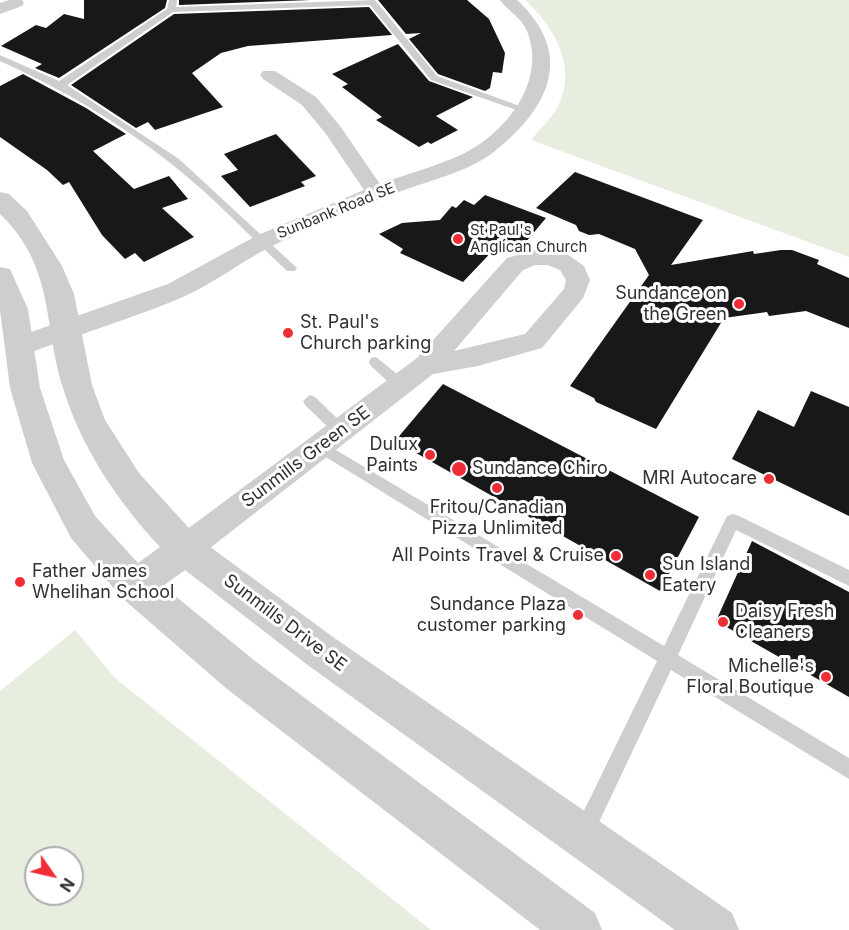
<!DOCTYPE html>
<html>
<head>
<meta charset="utf-8">
<style>
	body { margin:0 }
	#map { position:relative; width:849px; height:930px; overflow:hidden; background:#fff; font-family:Inter,sans-serif }
	canvas { display:block }
	.north { position:absolute; left:24px; top:846px; width:60px; height:60px; box-sizing:border-box; background:#fff; border:2px solid #adadad; border-radius:50%; rotate:124deg; font-size:16px; font-weight:700; line-height:24px; text-align:center; color:#313131 }
	.north::after { content:''; display:block; margin:auto; width:21px; height:27px; background:#ee2d37; clip-path:polygon(50% 0,100% 100%,50% 72%,0 100%) }
</style>
</head>
<body>
<div id="map">
<canvas width="849" height="930"></canvas>
<div class="north">N</div>
</div>
<script>
const ctx = document.querySelector('canvas').getContext('2d');
ctx.lineJoin = 'round';
function paint(path, color) { ctx.fillStyle = color; ctx.fill(path, 'evenodd'); }
function strokePath(path, color, width, dash) { ctx.strokeStyle = color; ctx.lineWidth = width; ctx.lineCap = dash ? 'butt' : 'round'; ctx.setLineDash(dash || []); ctx.stroke(path); }
function label(font, color, halo, rows, align = 'center') {
  ctx.font = font + ' Inter,sans-serif'; ctx.lineWidth = 6; ctx.setLineDash([]); ctx.textBaseline = 'middle'; ctx.strokeStyle = halo; ctx.fillStyle = color; for (const [text, x, y, turn = 0] of rows) {
    ctx.save(); ctx.translate(x, y); ctx.rotate((+turn || 0) * Math.PI / 180); ctx.textAlign = isNaN(turn) ? turn : align; if (halo) ctx.strokeText(text, 0, 0); ctx.fillText(text, 0, 0); ctx.restore();
  }
}
paint(new Path2D(`
	M 525,0 L 849,0 L 849,257 L 531,140 C 539,130 551,119 557,108 C 579,68 554,27 525,0 Z
	M 75,630 L 115,678 L 431,930 L 0,930 L 0,691 ZM 36,858 L 72,858 L 72,894 L 36,894 Z`), '#e7eedf');
paint(new Path2D(`
	M 84,0 L 167,0 L 165,8 L 59,78 L 35,68 L 42,64 L 1,46 L 36,25 L 46,28 L 64,14 L 84,19 Z
	M 179,0 L 311,0 L 179,5 Z
	M 378,0 L 467,0 L 489,19 L 505,53 L 502,73 L 493,72 L 490,88 L 485,91 L 438,74 L 409,39 L 421,33 L 406,34 Z
	M 369,7 L 392,35 L 248,46 L 221,53 L 192,73 L 223,107 L 155,130 L 148,122 L 136,128 L 71,85 L 174,14 Z
	M 398,44 L 429,81 L 473,97 L 436,116 L 458,130 L 431,144 L 428,142 L 419,147 L 376,120 L 382,117 L 342,87 L 348,84 L 332,74 Z
	M 23,74 L 86,108 L 126,134 L 93,151 L 134,189 L 169,176 L 188,199 L 162,208 L 194,237 L 144,262 L 135,253 L 125,259 L 102,235 L 69,182 L 63,185 L 47,170 L 0,137 L 0,86 Z
	M 276,134 L 316,176 L 301,182 L 305,186 L 250,207 L 221,176 L 238,170 L 224,154 Z
	M 575,172 L 703,220 L 671,265 L 753,251 L 754,254 L 781,250 L 792,250 L 819,260 L 817,264 L 849,278 L 849,328 L 806,311 L 769,316 L 767,312 L 724,318 L 656,429 L 596,402 L 594,398 L 570,386 L 649,275 L 635,249 L 599,234 L 589,235 L 579,231 L 576,225 L 536,208 Z
	M 485,195 L 546,218 L 520,249 L 502,241 L 463,282 L 400,253 L 403,249 L 379,234 L 402,223 L 440,220 L 452,206 L 456,208 L 464,200 L 474,205 Z
	M 443,384 L 699,517 L 660,591 L 395,441 Z
	M 811,391 L 849,407 L 849,516 L 732,459 L 758,410 L 794,427 Z
	M 752,541 L 849,592 L 849,697 L 716,621 Z`), '#181818');
paint(new Path2D(`
	M 177,0 L 176,7 L 375,0 L 437,76 L 531,110 L 522,112 L 431,80 L 370,5 L 173,12 L 67,85 L 179,159 L 297,268 L 295,271 L 287,271 C 248,235 211,194 169,162 C 117,121 60,88 0,61 L 0,55 L 59,81 L 167,9 L 169,0 Z
	M 376,357 L 407,382 L 409,386 L 407,390 L 397,390 L 371,366 L 369,362 L 371,358 Z
	M 310,395 L 315,397 L 345,426 L 347,430 L 345,434 L 335,434 L 305,405 L 303,401 Z
	M 321,441 L 664,646 L 727,516 L 733,514 L 739,516 L 849,570 L 849,586 L 736,530 L 678,655 L 849,758 L 849,779 L 671,670 L 590,841 L 583,844 L 576,841 L 573,834 L 576,827 L 657,661 L 316,451 L 314,447 L 316,443 Z`), '#cecece');
paint(new Path2D(`
	M 9,0 L 22,0 L 24,3 L 22,6 L 0,14 L 0,3 Z
	M 500,0 L 517,0 C 575,54 550,107 495,151 C 469,172 430,180 399,192 C 357,208 315,226 274,245 C 243,260 215,283 183,297 C 133,318 80,334 29,353 L 20,355 L 11,353 L 7,346 L 11,339 L 168,284 L 256,236 L 364,190 L 326,134 L 302,105 L 263,79 L 260,75 L 263,71 L 275,71 L 316,97 L 340,126 L 380,184 C 407,174 437,166 463,154 C 507,132 547,81 527,31 C 522,18 508,11 500,0 Z
	M 535,250 L 567,254 L 584,266 L 590,280 L 583,298 L 542,348 L 478,366 L 433,374 L 196,559 L 185,563 L 174,559 L 170,549 L 174,539 L 417,358 L 507,258 ZM 535,265 L 547,265 L 560,270 L 566,280 L 564,289 L 525,334 L 454,351 L 523,270 Z`), '#cecece');
paint(new Path2D(`
	M 0,192 L 9,194 L 27,211 L 62,266 L 74,294 L 92,385 L 105,420 L 139,473 L 198,538 L 333,637 L 732,913 L 739,930 L 675,930 L 305,663 L 185,570 L 163,586 L 255,661 L 595,913 L 602,930 L 540,930 L 227,689 L 122,598 L 71,538 L 32,463 L 10,388 L 0,310 L 0,267 L 10,269 L 28,309 L 40,388 L 64,460 L 95,516 L 138,563 L 160,547 C 117,501 81,447 63,388 C 43,324 55,267 0,214 Z`), '#cecece');
for (const [x, y, r, color] of [
	[458,239,6,"#ee2d37"],
	[739,304,6,"#ee2d37"],
	[288,333,6,"#ee2d37"],
	[430,455,6,"#ee2d37"],
	[459,469,8,"#ee2d37"],
	[769,479,6,"#ee2d37"],
	[497,488,6,"#ee2d37"],
	[616,556,6,"#ee2d37"],
	[650,575,6,"#ee2d37"],
	[20,582,6,"#ee2d37"],
	[578,615,6,"#ee2d37"],
	[723,622,6,"#ee2d37"],
	[826,677,6,"#ee2d37"]
]) { const dot = new Path2D(); dot.arc(x, y, r, 0, 2 * Math.PI); ctx.fillStyle = color; ctx.fill(dot); strokePath(dot, '#fff', 2); }
label('15px', '#313131', '#fff', [
	["Sunbank Road SE",336,211,-22]
]);
label('15px', '#313131', '#fff', [
	["St Paul's",470,230],
	["Anglican Church",470,247]
], 'left');
label('18px', '#313131', '#fff', [
	["Sundance on",727,294],
	["the Green",727,315],
	["St. Paul's",300,323,"left"],
	["Church parking",300,344,"left"],
	["Dulux",418,445],
	["Paints",418,466],
	["Sundance Chiro",472,469,"left"],
	["MRI Autocare",757,479],
	["Fritou/Canadian",497,508,"center"],
	["Pizza Unlimited",497,529,"center"],
	["All Points Travel & Cruise",604,556],
	["Sun Island",662,565,"left"],
	["Eatery",662,586,"left"],
	["Father James",32,572,"left"],
	["Whelihan School",32,593,"left"],
	["Sundance Plaza",566,605],
	["customer parking",566,626],
	["Daisy Fresh",735,612,"left"],
	["Cleaners",735,633,"left"],
	["Michelle's",814,667],
	["Floral Boutique",814,688]
], 'right');
label('18px', '#313131', '#fff', [
	["Sunmills Green SE",306,457,-37],
	["Sunmills Drive SE",285,623,37]
]);
</script>
</body>
</html>
